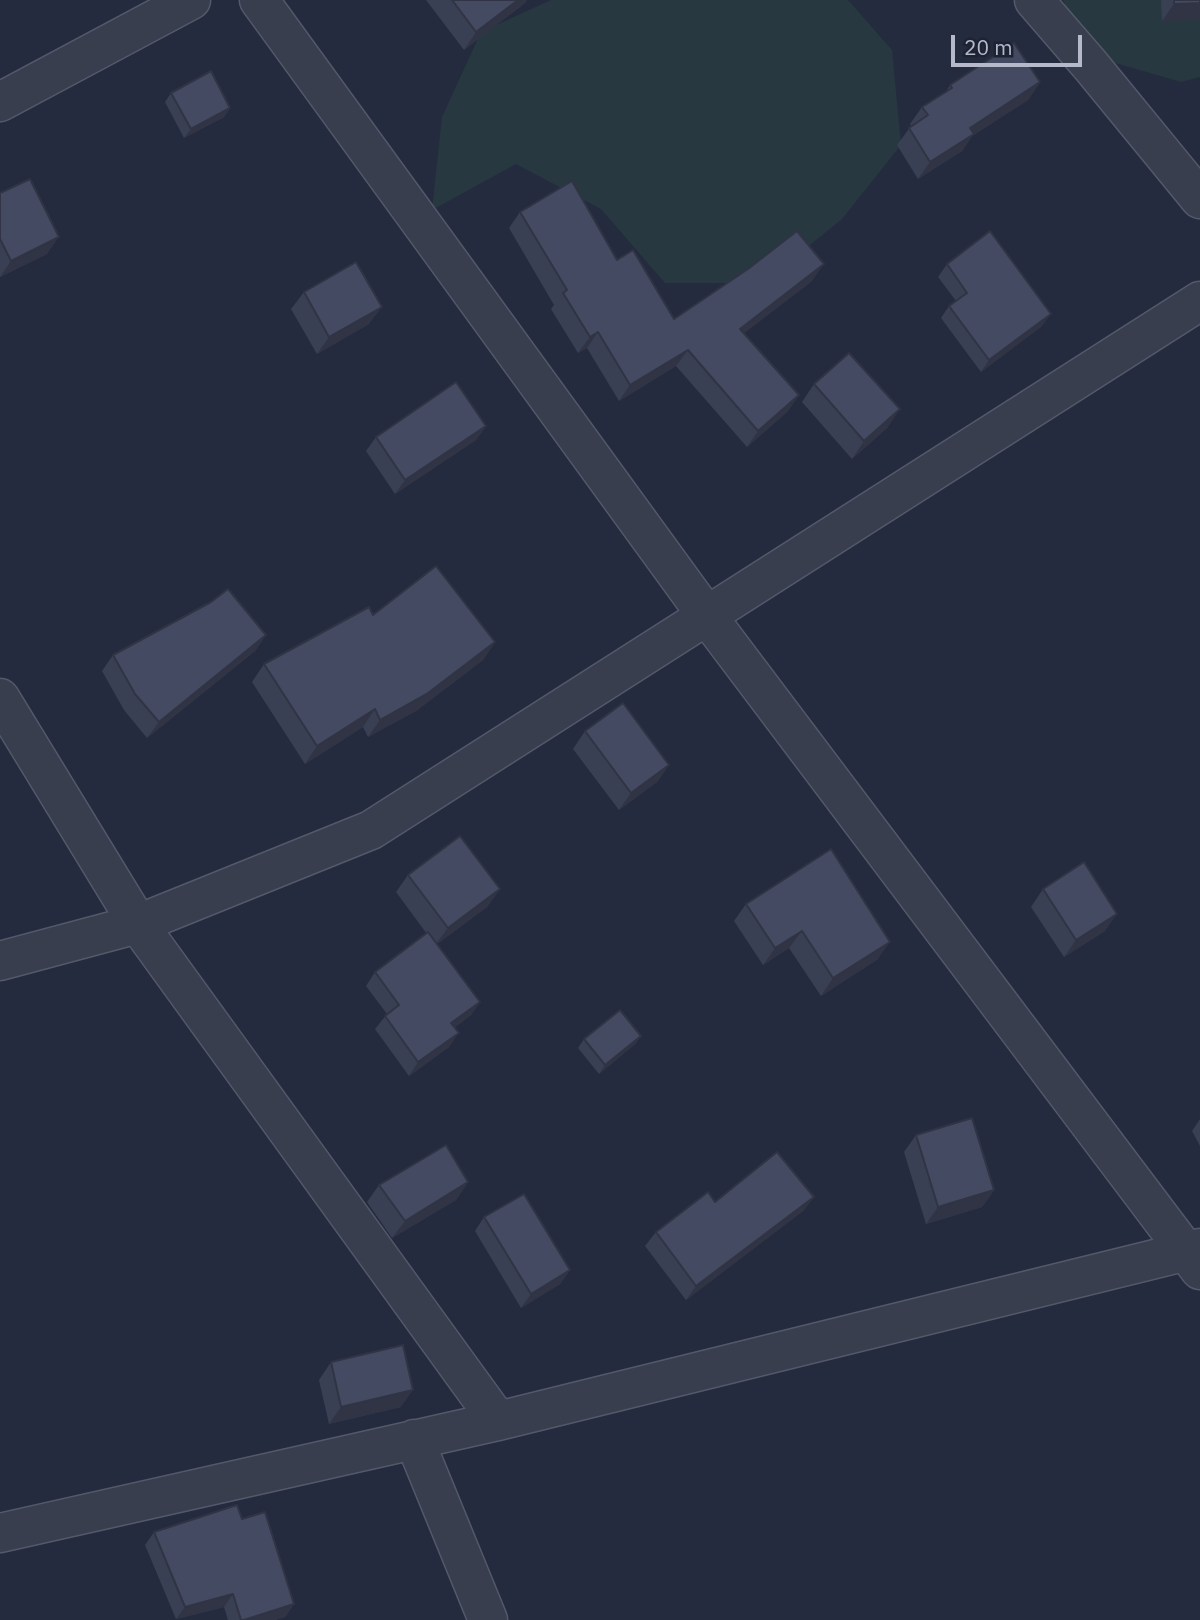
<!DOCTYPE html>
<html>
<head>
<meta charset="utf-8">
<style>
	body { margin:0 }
	#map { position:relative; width:1200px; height:1620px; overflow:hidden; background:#252b3f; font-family:"IBM Plex Sans",sans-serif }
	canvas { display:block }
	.scale { position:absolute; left:951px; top:35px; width:131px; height:32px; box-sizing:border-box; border:4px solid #b6b9ca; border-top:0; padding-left:9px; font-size:21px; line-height:24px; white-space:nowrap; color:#b6b9ca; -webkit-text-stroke:5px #1e2334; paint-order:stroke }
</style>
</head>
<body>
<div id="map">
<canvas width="1200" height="1620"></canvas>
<div class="scale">20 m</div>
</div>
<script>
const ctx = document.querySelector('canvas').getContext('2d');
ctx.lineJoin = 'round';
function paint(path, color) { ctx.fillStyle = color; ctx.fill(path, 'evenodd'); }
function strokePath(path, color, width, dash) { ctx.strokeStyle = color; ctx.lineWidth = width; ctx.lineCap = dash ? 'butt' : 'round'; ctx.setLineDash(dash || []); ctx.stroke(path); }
paint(new Path2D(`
	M 551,0 L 848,0 L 892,50 L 901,145 L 842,219 L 763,283 L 665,283 L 601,209 L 516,164 L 432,210 L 442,117 L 481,32 Z
	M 1063,0 L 1200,0 L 1200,77 L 1181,82 L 1088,55 Z`), '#273840');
const minor = new Path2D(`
	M 259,0 L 707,616 L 1200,1270
	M 1034,0 L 1091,66 L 1200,199
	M 0,102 L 191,0
	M 0,698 L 138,924 L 498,1421
	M 0,961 L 138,924 L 371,830 L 1200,301
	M 414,1439 L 488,1620
	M 0,1533 L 498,1421 L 1200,1248`);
strokePath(minor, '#54596a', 41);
strokePath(minor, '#393e4f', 38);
paint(new Path2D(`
	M 426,0 L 527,0 L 525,3 L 464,50 Z
	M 1161,0 L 1200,0 L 1162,21 Z
	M 1040,82 L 1028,100 L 972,136 L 962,151 L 918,179 L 897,145 L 911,126 L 910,124 L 922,107 L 945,93 L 950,85 Z
	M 171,93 L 230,108 L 224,117 L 184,138 L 165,102 Z
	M 0,193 L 47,254 L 0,277 Z
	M 520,212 L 617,260 L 674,319 L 812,281 L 744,333 L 799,395 L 787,412 L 747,447 L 676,366 L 619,401 L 587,348 L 578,353 L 551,309 L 554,305 L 509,228 Z
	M 947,264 L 1042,326 L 981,372 L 941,318 L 949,306 L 956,301 L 938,277 Z
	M 304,292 L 369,324 L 317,354 L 291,309 Z
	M 814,384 L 888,427 L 852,459 L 802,402 Z
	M 486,426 L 476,440 L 395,494 L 366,451 L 376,437 Z
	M 373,615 L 495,642 L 483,660 L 416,711 L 368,737 L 363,727 L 305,764 L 252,682 L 264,664 Z
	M 266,635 L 255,651 L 147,738 L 124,710 L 102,671 L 113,655 Z
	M 585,731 L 669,765 L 657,782 L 619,810 L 573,749 Z
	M 408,875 L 500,889 L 487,907 L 437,944 L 480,1002 L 471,1015 L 454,1028 L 449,1047 L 409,1076 L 375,1029 L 387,1014 L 366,986 L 375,972 L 427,934 L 396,892 Z
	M 1043,889 L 1105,931 L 1064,957 L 1031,907 Z
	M 746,904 L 878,959 L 821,996 L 789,948 L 763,965 L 734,921 Z
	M 641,1036 L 635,1044 L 599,1074 L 578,1048 L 584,1039 Z
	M 1200,1119 L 1200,1146 L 1192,1131 Z
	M 916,1135 L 994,1190 L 982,1207 L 926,1224 L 904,1152 Z
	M 468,1182 L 456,1200 L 392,1238 L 367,1202 L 379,1185 Z
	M 814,1197 L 803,1211 L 686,1300 L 645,1246 L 656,1232 Z
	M 484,1217 L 570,1270 L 560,1284 L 521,1308 L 475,1231 Z
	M 331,1362 L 401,1407 L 329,1424 L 319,1380 Z
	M 242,1519 L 294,1604 L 285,1617 L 275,1620 L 228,1620 L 224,1607 L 176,1619 L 145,1545 L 154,1532 Z`), '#3a4053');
paint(new Path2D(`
	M 518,0 L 527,0 L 525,3 L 464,50 L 476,32 Z
	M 1200,3 L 1200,20 L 1162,21 L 1174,4 Z
	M 1040,82 L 1028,100 L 972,136 L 962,151 L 918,179 L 930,162 L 970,128 Z
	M 230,108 L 224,117 L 184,138 L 191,129 Z
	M 59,237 L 47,254 L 0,277 L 11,261 Z
	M 824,264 L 812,281 L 729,345 L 740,329 Z
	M 382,307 L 369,324 L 317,354 L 329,337 Z
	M 1051,314 L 1042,326 L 981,372 L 989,360 Z
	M 598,332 L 587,348 L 578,353 L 590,337 Z
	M 688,350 L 676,366 L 619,401 L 630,385 Z
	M 799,395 L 787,412 L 747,447 L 758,431 Z
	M 900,409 L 888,427 L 852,459 L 864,441 Z
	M 486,426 L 476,440 L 395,494 L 405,480 Z
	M 266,635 L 255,651 L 147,738 L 159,722 Z
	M 495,642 L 483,660 L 416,711 L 368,737 L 380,720 Z
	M 375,709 L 363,727 L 305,764 L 317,746 Z
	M 669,765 L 657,782 L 619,810 L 631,793 Z
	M 500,889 L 487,907 L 435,945 L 448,928 Z
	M 1117,914 L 1105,931 L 1064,957 L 1076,940 Z
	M 802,931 L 789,948 L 763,965 L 775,948 Z
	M 890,942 L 878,959 L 821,996 L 833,978 Z
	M 480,1002 L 471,1015 L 442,1037 L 451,1023 Z
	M 459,1033 L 449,1047 L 409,1076 L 418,1062 Z
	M 641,1036 L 635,1044 L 599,1074 L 605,1065 Z
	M 468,1182 L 456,1200 L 392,1238 L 405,1221 Z
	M 994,1190 L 982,1207 L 926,1224 L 938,1207 Z
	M 814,1197 L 803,1211 L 686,1300 L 696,1286 Z
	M 570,1270 L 560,1284 L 521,1308 L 531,1294 Z
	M 413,1390 L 401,1407 L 329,1424 L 341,1407 Z
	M 233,1594 L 224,1607 L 176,1619 L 185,1607 Z
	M 294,1604 L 285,1617 L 275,1620 L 244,1620 Z`), '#303444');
const building = new Path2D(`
	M 452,0 L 518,0 L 476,32 Z
	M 1174,0 L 1200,0 L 1200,3 L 1174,4 Z
	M 1014,43 L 1040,82 L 970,128 L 974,134 L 930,162 L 909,128 L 928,115 L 922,107 L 952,88 L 950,85 Z
	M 211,71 L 230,108 L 191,129 L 171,93 Z
	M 30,179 L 59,237 L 11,261 L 0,239 L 0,193 Z
	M 572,181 L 617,260 L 633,250 L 674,319 L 748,269 L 797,231 L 824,264 L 740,329 L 799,395 L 758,431 L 688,350 L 630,385 L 598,332 L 590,337 L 563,293 L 567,290 L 520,212 Z
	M 990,231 L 1051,314 L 989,360 L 949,306 L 967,293 L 947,264 Z
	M 356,262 L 382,307 L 329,337 L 304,292 Z
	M 849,353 L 900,409 L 864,441 L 814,384 Z
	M 456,382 L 486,426 L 405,480 L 376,437 Z
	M 436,566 L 495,642 L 428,693 L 380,720 L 375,709 L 317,746 L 264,664 L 369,607 L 373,615 Z
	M 228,589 L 266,635 L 159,722 L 135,694 L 113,655 L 211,602 Z
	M 623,703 L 669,765 L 631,793 L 585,731 Z
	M 460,836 L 500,889 L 448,928 L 408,875 Z
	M 831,849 L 890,942 L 833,978 L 802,931 L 775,948 L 746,904 Z
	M 1084,862 L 1117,914 L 1076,940 L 1043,889 Z
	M 428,932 L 480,1002 L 451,1023 L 459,1033 L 418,1062 L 385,1016 L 399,1005 L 375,972 Z
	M 620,1010 L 641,1036 L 605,1065 L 584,1039 Z
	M 972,1118 L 994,1190 L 938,1207 L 916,1135 Z
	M 446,1145 L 468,1182 L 405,1221 L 379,1185 Z
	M 777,1152 L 814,1197 L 696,1286 L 656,1232 L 708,1192 L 715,1202 Z
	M 524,1194 L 570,1270 L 531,1294 L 484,1217 Z
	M 403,1345 L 413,1390 L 341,1407 L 331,1362 Z
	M 237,1505 L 242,1519 L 265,1512 L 294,1604 L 244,1620 L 241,1620 L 233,1594 L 185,1607 L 154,1532 Z`);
paint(building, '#444a61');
strokePath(building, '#303444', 2);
</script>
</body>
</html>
